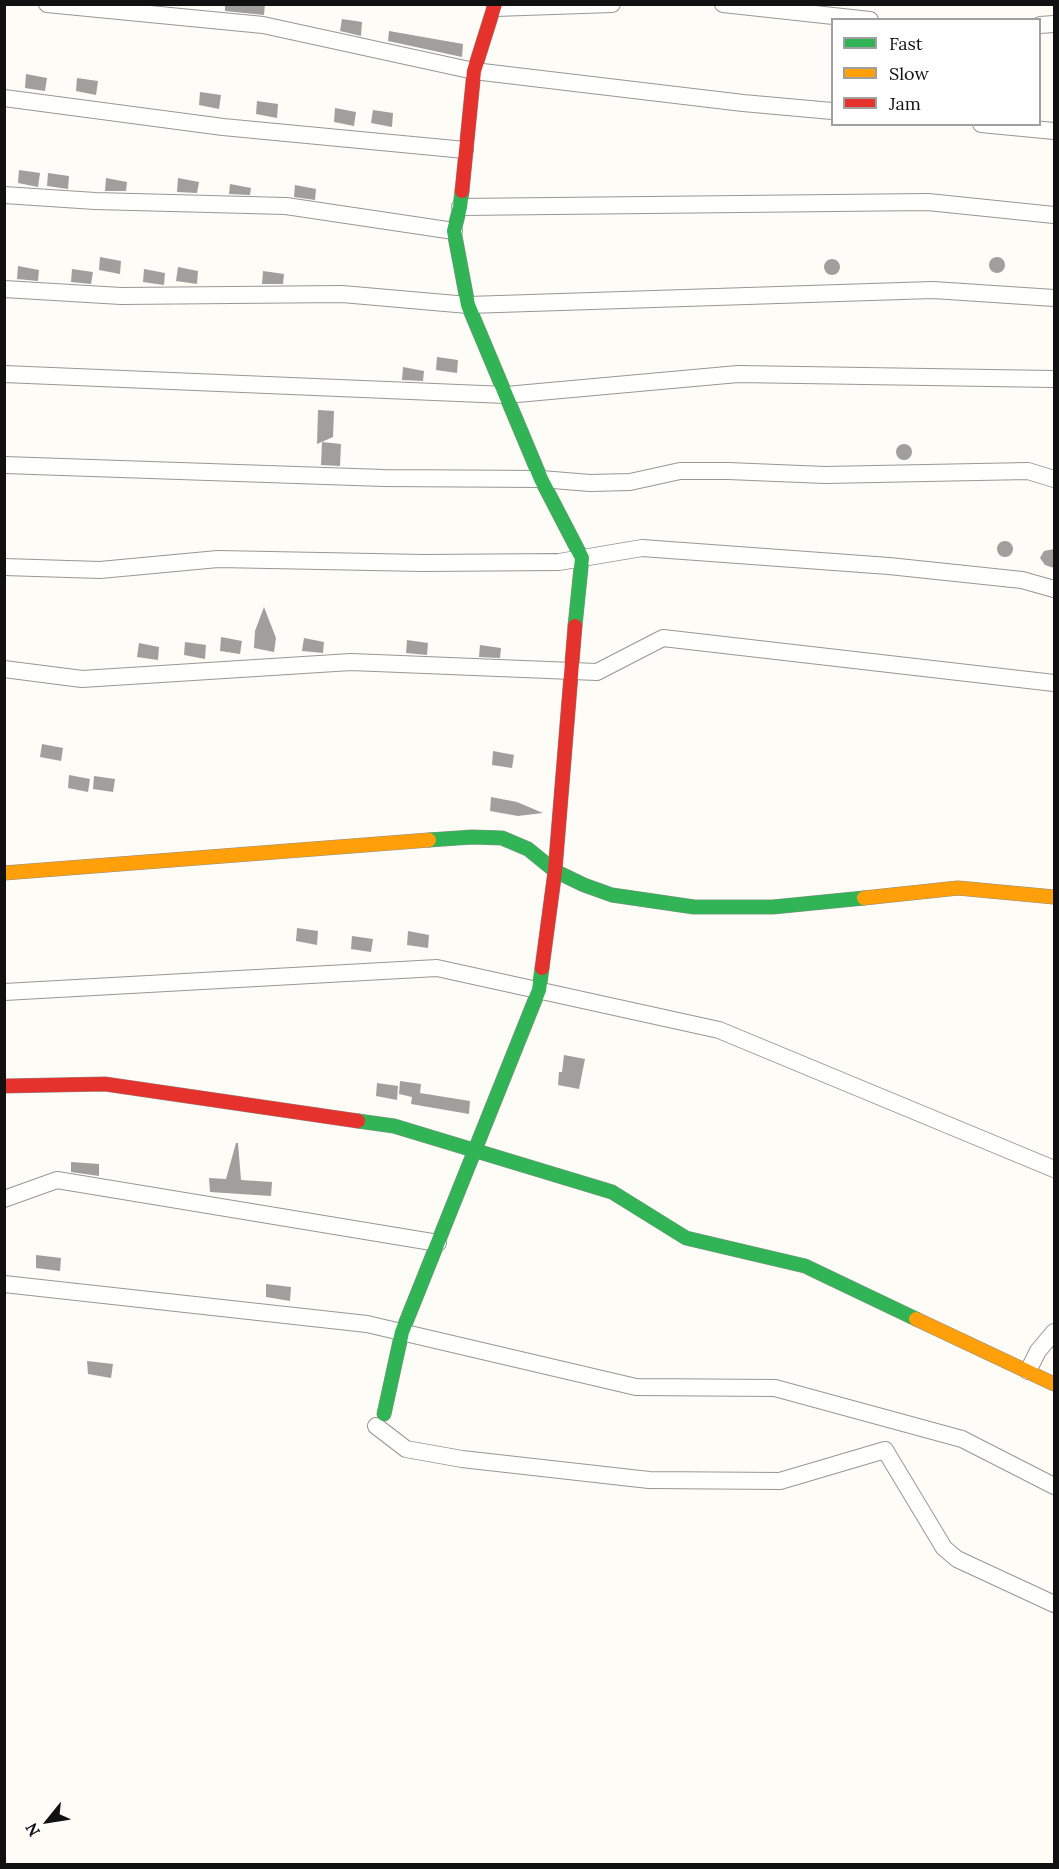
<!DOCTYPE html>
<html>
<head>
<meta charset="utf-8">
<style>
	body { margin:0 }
	#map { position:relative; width:1059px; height:1869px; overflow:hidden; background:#fdfcf7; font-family:Lora,serif }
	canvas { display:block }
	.frame { position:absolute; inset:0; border:6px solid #111; pointer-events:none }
	.legend { position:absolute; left:831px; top:18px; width:210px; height:108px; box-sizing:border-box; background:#fff; border:2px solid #a0a0a0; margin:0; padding:8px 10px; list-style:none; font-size:18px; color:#111 }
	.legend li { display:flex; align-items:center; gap:12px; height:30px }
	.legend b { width:30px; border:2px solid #a0a0a0 }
	.north { position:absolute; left:18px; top:1791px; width:60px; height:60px; -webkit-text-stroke:4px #fff; paint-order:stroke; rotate:240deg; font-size:16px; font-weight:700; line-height:24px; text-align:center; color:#111 }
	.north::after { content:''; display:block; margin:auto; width:21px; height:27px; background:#111; clip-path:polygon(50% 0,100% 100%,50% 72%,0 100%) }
</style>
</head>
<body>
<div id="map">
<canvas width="1059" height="1869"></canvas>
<div class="frame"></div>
<ul class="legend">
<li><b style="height:8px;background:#30b455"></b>Fast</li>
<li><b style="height:8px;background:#ff9f0a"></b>Slow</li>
<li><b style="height:8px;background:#e5322d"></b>Jam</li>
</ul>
<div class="north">N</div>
</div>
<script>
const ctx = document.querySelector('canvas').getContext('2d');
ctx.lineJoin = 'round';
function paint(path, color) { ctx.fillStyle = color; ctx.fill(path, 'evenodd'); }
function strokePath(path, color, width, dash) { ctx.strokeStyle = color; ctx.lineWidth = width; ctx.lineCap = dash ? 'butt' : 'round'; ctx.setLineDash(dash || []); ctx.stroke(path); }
paint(new Path2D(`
	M 225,4 L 265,4 L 264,15 L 225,11 Z
	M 342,19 L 362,22 L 361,36 L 340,31 Z
	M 389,31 L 463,44 L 462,57 L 388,41 Z
	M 26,74 L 47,78 L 45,91 L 25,88 Z
	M 77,78 L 98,81 L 96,95 L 76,91 Z
	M 200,92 L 221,95 L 219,109 L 199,105 Z
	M 257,101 L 278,104 L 277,118 L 256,114 Z
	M 335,108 L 356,112 L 354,126 L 334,122 Z
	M 373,110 L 393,113 L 392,127 L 371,123 Z
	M 19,170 L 40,173 L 38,187 L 18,183 Z
	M 48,173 L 69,176 L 68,189 L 47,186 Z
	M 106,178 L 127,182 L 126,191 L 105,191 Z
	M 178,178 L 199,182 L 197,193 L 177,192 Z
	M 230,184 L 251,188 L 250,195 L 229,194 Z
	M 295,185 L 316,189 L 315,200 L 294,197 Z
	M989 265a8 8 0 1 1 16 0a8 8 0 1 1-16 0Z
	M 100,257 L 121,261 L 120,274 L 99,270 Z
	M824 267a8 8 0 1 1 16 0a8 8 0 1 1-16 0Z
	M 18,266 L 39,270 L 38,281 L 17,279 Z
	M 178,267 L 198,271 L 197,284 L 176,281 Z
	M 72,269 L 93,272 L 91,284 L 71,282 Z
	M 144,269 L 165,273 L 164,285 L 143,282 Z
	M 263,271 L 284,274 L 283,284 L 262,284 Z
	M 437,357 L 458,360 L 457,373 L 436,370 Z
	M 403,367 L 424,371 L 423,381 L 402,380 Z
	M 318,410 L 334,411 L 333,437 L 317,444 Z
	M 322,442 L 341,444 L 340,466 L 321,465 Z
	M896 452a8 8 0 1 1 16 0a8 8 0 1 1-16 0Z
	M997 549a8 8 0 1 1 16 0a8 8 0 1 1-16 0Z
	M 1054,549 L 1054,568 L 1045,565 L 1040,558 L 1044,551 Z
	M 264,607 L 276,638 L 274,652 L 254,648 L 255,631 Z
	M 221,637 L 242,641 L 240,654 L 220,651 Z
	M 304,638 L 324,642 L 323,653 L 302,651 Z
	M 407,640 L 428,643 L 427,655 L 406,653 Z
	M 185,642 L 206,645 L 205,659 L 184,655 Z
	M 139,643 L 159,647 L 158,660 L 137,657 Z
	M 480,645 L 501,648 L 500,658 L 479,657 Z
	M 42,744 L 63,748 L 61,761 L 40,757 Z
	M 493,751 L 514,755 L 512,768 L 492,765 Z
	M 69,775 L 90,779 L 88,792 L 68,788 Z
	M 94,776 L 115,779 L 113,792 L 93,789 Z
	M 491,797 L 517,802 L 543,813 L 518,816 L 490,811 Z
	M 297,928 L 318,931 L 317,945 L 296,941 Z
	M 408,931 L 429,935 L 428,948 L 407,945 Z
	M 352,936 L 373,939 L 371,952 L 351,949 Z
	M 564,1055 L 585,1059 L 579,1089 L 558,1085 L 559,1072 L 562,1072 Z
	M 400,1081 L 421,1084 L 420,1093 L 470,1101 L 469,1114 L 411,1104 L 412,1097 L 399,1094 Z
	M 377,1083 L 398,1086 L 397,1100 L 376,1096 Z
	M 236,1143 L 238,1143 L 241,1180 L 272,1182 L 271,1196 L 210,1192 L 209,1178 L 226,1179 Z
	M 71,1162 L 99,1164 L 99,1176 L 71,1172 Z
	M 36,1255 L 61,1258 L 60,1271 L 36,1268 Z
	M 266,1284 L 291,1287 L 290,1301 L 266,1297 Z
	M 87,1361 L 113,1364 L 111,1378 L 88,1374 Z`), '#a19f9c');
const street = new Path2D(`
	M 47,4 L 263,25 L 474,71 L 743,103 L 832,111
	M 723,4 L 870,20
	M 495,8 L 612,4
	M 1040,25 L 1054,24
	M 4,98 L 223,127 L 465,150
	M 981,124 L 1054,131
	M 4,195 L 95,201 L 286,206 L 454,231
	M 460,207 L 928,202 L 1054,215
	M 4,289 L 121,296 L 342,294 L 468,305 L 933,290 L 1054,298
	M 4,374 L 506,395 L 738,374 L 1054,379
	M 4,465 L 384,478 L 541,479 L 590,483 L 630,482 L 680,471 L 728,471 L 825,475 L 1028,471 L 1054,479
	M 4,567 L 100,570 L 218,559 L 423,563 L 559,562 L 642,548 L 889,566 L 1022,580 L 1054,589
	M 4,669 L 82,679 L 351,662 L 597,672 L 663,638 L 1054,683
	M 4,992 L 437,968 L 719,1030 L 1054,1169
	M 4,1199 L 57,1180 L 438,1243
	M 4,1284 L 367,1324 L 636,1387 L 775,1388 L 962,1439 L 1054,1486
	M 1028,1371 L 1038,1351 L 1054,1332
	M 376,1426 L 406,1449 L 462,1459 L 649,1480 L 780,1481 L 885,1450 L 944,1548 L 957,1559 L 1054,1604`);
const fast = new Path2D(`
	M 462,191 L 460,207 L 454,231 L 468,305 L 541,479 L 582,558 L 575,626
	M 429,840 L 472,837 L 502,838 L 528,849 L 555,871 L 584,885 L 612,895 L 694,907 L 773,907 L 864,898
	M 358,1121 L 394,1126 L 612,1192 L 686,1238 L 805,1266 L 916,1319
	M 384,1414 L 402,1332 L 539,990 L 542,968`);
const slow = new Path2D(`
	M 4,873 L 429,840
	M 864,898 L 958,888 L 1054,897
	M 916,1319 L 1054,1384`);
const jam = new Path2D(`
	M 462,191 L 474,71 L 495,4
	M 542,968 L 555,871 L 575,626
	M 4,1086 L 105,1084 L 358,1121`);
strokePath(street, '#979795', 18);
strokePath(fast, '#8e8d8b', 15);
strokePath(slow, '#8e8d8b', 15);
strokePath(jam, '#8e8d8b', 15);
strokePath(street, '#fffffe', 16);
strokePath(fast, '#30b455', 14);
strokePath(slow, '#ff9f0a', 14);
strokePath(jam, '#e5322d', 14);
</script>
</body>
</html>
